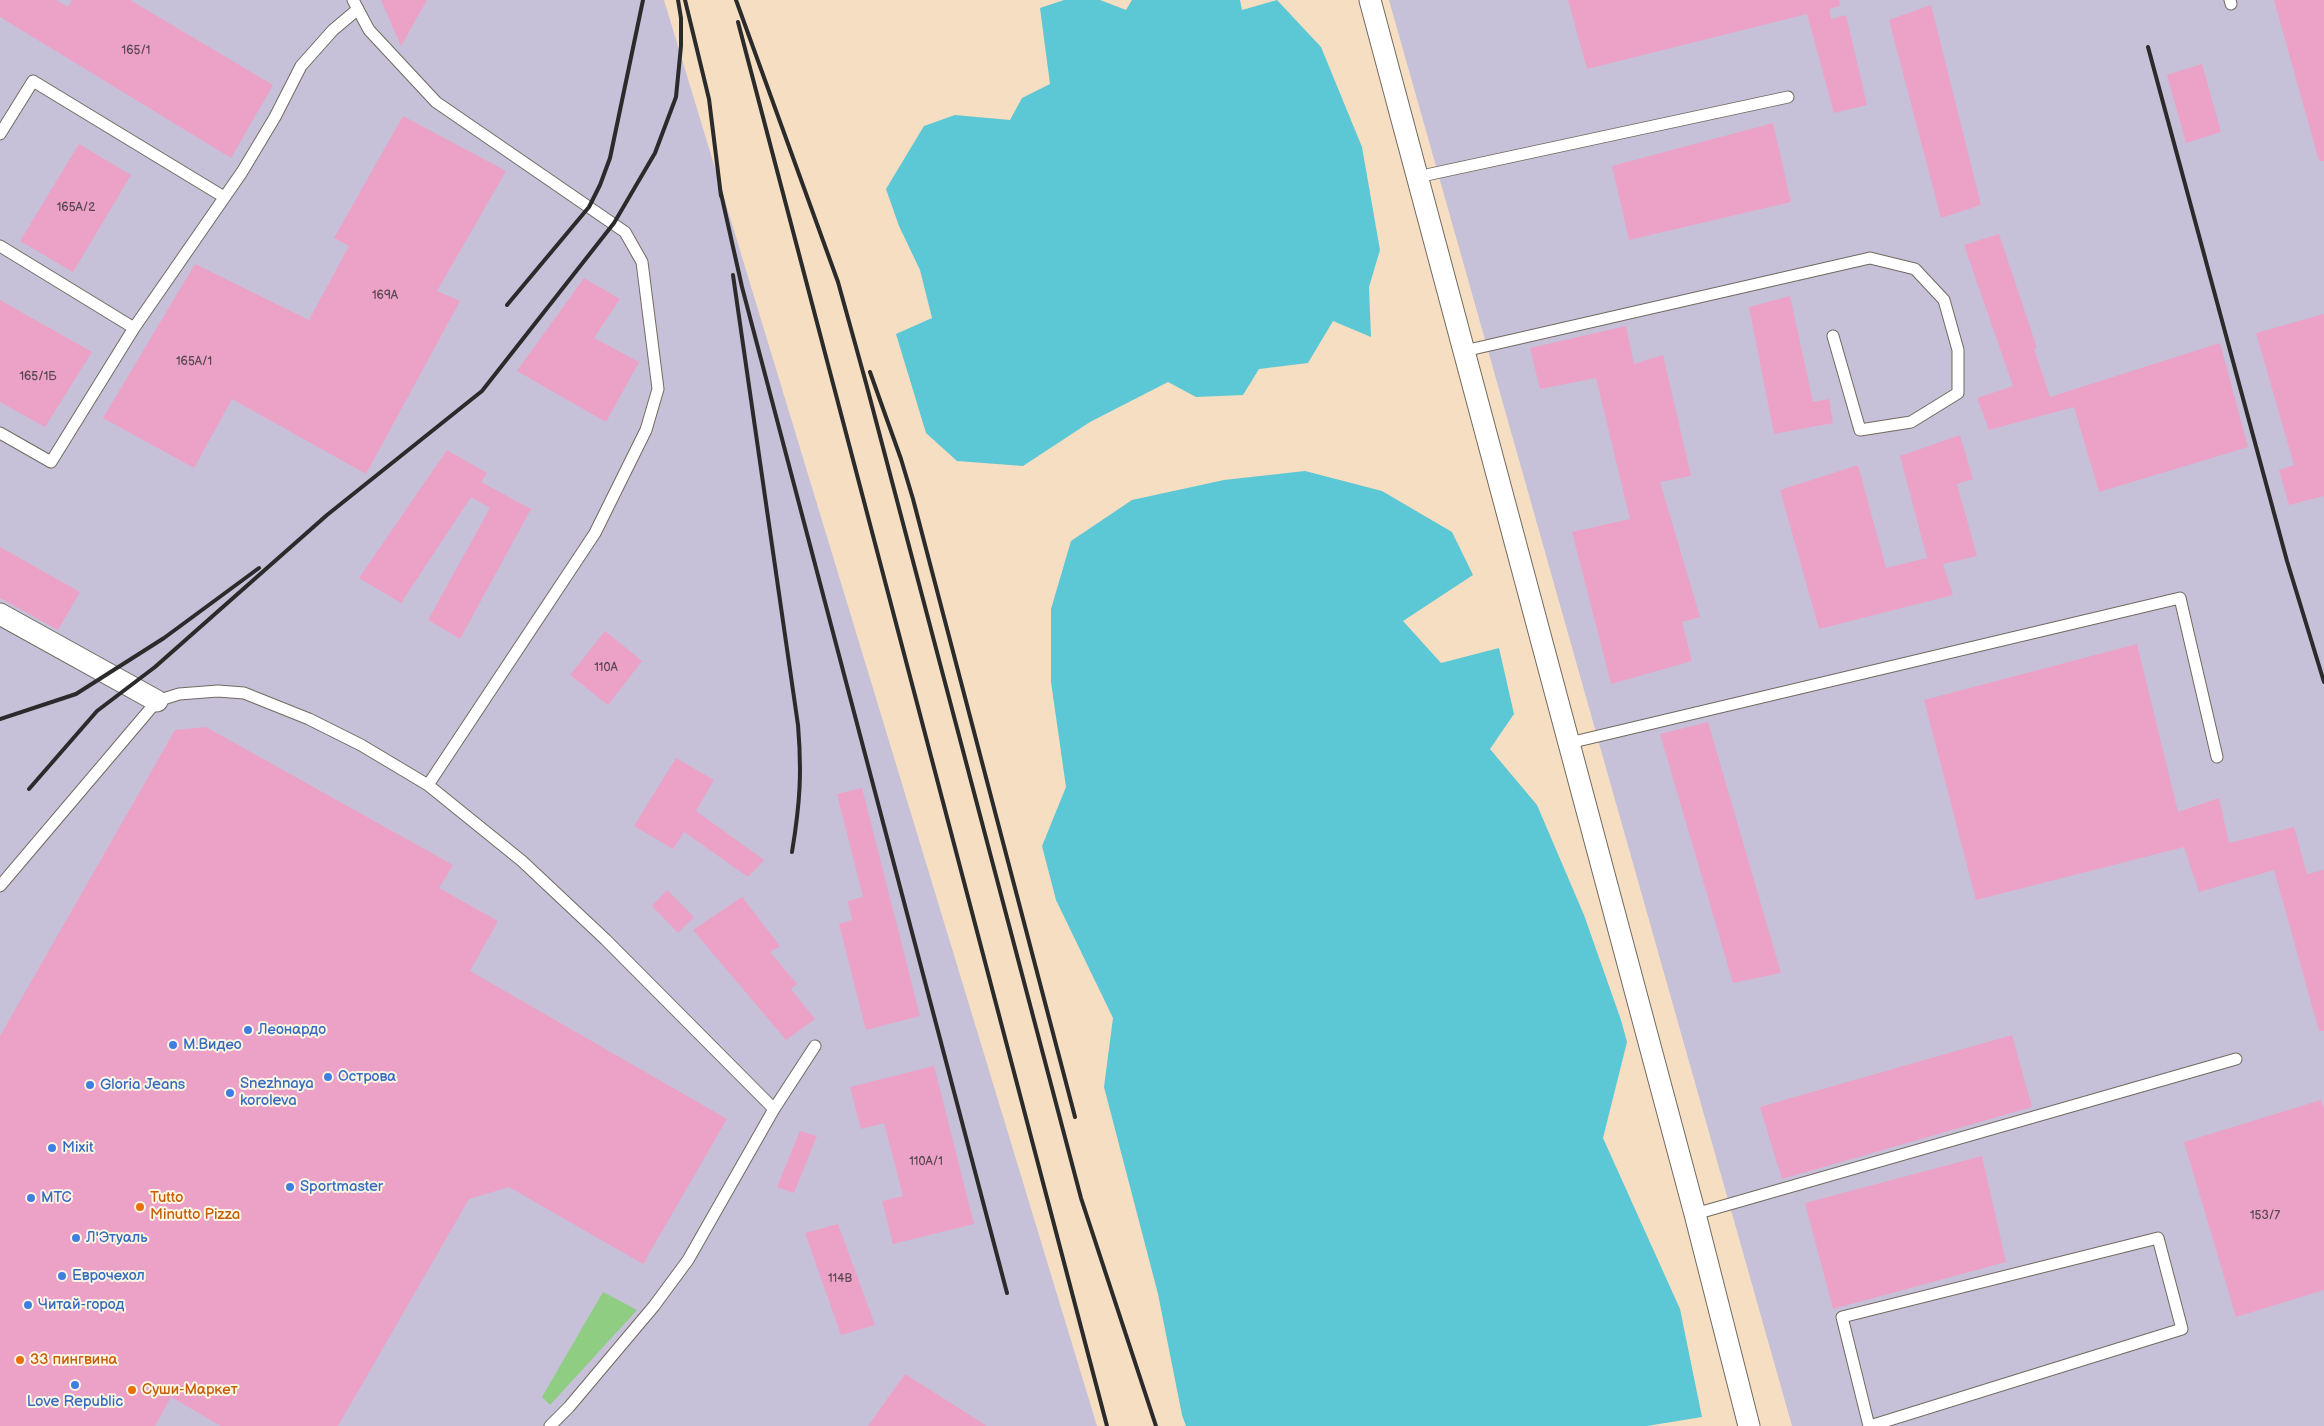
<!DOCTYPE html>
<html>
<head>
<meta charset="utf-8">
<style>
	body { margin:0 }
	canvas { display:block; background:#f5dec2 }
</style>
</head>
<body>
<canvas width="2324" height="1426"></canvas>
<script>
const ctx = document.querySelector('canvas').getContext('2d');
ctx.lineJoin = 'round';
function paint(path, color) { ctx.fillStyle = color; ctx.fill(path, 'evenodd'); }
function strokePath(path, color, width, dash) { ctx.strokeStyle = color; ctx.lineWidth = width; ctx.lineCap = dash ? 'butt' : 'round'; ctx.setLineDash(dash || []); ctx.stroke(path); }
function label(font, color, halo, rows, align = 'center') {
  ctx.font = font + ' "Balsamiq Sans",sans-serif'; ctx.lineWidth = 4; ctx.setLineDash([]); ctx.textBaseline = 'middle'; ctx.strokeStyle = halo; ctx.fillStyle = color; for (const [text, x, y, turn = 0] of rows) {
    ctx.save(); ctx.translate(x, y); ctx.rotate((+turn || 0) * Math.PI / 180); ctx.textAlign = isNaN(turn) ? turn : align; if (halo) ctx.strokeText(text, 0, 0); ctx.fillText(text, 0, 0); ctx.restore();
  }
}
paint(new Path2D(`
	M 0,0 L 664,0 L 1097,1426 L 0,1426 Z
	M 1389,0 L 2324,0 L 2324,1426 L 1792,1426 Z`), '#c7c0d9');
paint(new Path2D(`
	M 603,1292 L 637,1310 L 550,1405 L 542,1397 Z`), '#8fcd83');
paint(new Path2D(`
	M 1064,0 L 1100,0 L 1126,10 L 1132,0 L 1240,0 L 1242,10 L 1277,0 L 1321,47 L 1362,147 L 1380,250 L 1369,287 L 1371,337 L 1333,321 L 1308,363 L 1259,369 L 1243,395 L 1196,397 L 1168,382 L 1090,422 L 1023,466 L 957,461 L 926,433 L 896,334 L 932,318 L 920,270 L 899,226 L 886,189 L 924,126 L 955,115 L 1010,120 L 1022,98 L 1050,84 L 1040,8 Z
	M 1305,471 L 1382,491 L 1452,532 L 1473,575 L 1403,621 L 1441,663 L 1499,648 L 1514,714 L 1490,749 L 1537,805 L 1584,915 L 1621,1020 L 1627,1042 L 1603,1138 L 1680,1309 L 1702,1417 L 1647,1426 L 1186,1426 L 1182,1415 L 1158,1294 L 1104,1087 L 1113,1018 L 1056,900 L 1042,846 L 1066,787 L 1051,682 L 1051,609 L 1071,541 L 1132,500 L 1224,480 Z`), '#5cc7d5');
paint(new Path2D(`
	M 0,0 L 56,0 L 68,7 L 72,0 L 130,0 L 273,85 L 231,158 L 0,17 Z
	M 381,0 L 427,0 L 401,46 Z
	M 1568,0 L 1839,0 L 1840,6 L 1829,9 L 1831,19 L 1846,15 L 1867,105 L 1834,113 L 1807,14 L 1587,69 Z
	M 2274,0 L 2324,0 L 2324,161 L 2319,161 Z
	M 1931,5 L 1981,205 L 1941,218 L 1889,20 Z
	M 2202,64 L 2221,132 L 2186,143 L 2167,75 Z
	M 403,116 L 506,171 L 437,291 L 460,301 L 366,474 L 232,399 L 194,468 L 103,418 L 195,264 L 309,320 L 349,246 L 334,238 Z
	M 1773,123 L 1791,202 L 1629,240 L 1612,166 Z
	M 79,144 L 131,175 L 73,272 L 20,241 Z
	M 1999,234 L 2037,348 L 2034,349 L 2050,397 L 2220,343 L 2248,447 L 2099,492 L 2074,407 L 1989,430 L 1977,398 L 2013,386 L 1964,245 Z
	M 584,278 L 620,299 L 594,338 L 639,362 L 606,422 L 517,371 Z
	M 1790,296 L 1813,402 L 1829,399 L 1833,423 L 1774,434 L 1749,307 Z
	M 0,300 L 92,352 L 45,427 L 0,402 Z
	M 2324,314 L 2324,496 L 2289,505 L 2279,470 L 2294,465 L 2256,333 Z
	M 1626,326 L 1634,364 L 1663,355 L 1691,476 L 1660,482 L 1700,617 L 1682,622 L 1692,661 L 1611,684 L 1572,532 L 1630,519 L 1596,378 L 1540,389 L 1530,348 Z
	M 1960,435 L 1973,479 L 1957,484 L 1977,556 L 1943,564 L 1953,595 L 1819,629 L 1780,490 L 1858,465 L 1886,568 L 1927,558 L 1900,456 Z
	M 447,450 L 487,473 L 481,482 L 531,509 L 460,639 L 428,620 L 490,508 L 471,497 L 401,603 L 359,578 Z
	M 0,547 L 80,592 L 58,630 L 0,598 Z
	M 605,631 L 642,661 L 608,705 L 570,675 Z
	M 2137,644 L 2178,812 L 2219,798 L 2229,843 L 2294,827 L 2307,874 L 2324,870 L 2324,1031 L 2319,1031 L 2274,870 L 2199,892 L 2184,847 L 1976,900 L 1924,700 Z
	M 1708,722 L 1781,973 L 1733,983 L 1660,734 Z
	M 206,727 L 453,865 L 439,888 L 498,921 L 470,971 L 727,1119 L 643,1264 L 509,1187 L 469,1199 L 338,1426 L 221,1426 L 171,1397 L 155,1426 L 0,1426 L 0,1036 L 175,730 Z
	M 676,758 L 714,780 L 696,811 L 764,860 L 748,877 L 684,832 L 673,849 L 634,826 Z
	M 862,788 L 920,1016 L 866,1030 L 839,924 L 852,920 L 848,901 L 863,897 L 837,794 Z
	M 667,890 L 694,917 L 678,933 L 652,906 Z
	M 742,897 L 780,946 L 770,952 L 797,984 L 791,989 L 815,1019 L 786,1040 L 693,930 Z
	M 2012,1035 L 2032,1107 L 1782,1179 L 1760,1107 Z
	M 934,1066 L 974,1224 L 893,1244 L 882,1201 L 903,1196 L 884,1123 L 861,1129 L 850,1087 Z
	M 2321,1100 L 2324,1109 L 2324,1290 L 2236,1317 L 2184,1142 Z
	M 800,1131 L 817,1136 L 794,1193 L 777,1187 Z
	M 1982,1156 L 2006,1262 L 1833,1309 L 1805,1203 Z
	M 838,1224 L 875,1325 L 841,1335 L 805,1233 Z
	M 905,1374 L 987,1426 L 868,1426 Z`), '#eca2c7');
const service = new Path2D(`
	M 353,0 L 369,30 L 436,102 L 625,232 L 642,262 L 658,389 L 646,430 L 595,533 L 428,785
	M 2230,0 L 2231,4
	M 0,134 L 33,81 L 224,197
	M 1417,177 L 1788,97
	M 0,246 L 134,328 L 242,172 L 275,117 L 301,66 L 333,30 L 358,9
	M 1464,351 L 1870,258 L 1915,269 L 1944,300 L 1958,350 L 1958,393 L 1911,422 L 1860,430 L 1833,336
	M 0,433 L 51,462 L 134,328
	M 1569,743 L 2180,598 L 2217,757
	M 0,886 L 157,701 L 179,694 L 218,691 L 244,693 L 309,719 L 361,745 L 428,785 L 522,861 L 606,940 L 774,1109 L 688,1260 L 654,1306 L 569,1407 L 550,1426
	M 774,1109 L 815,1046
	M 1695,1214 L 2236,1059
	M 1869,1426 L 1842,1317 L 2158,1238 L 2182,1329 L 1870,1426`);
const minor = new Path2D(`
	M 1370,0 L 1695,1214 L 1749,1426
	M 0,614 L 157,701`);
strokePath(service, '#726a60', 13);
strokePath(minor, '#726a60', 23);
strokePath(service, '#fff', 11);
strokePath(minor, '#fff', 21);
strokePath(new Path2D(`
	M 685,0 L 709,99 L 721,196
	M 736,0 L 838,282 L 866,383 L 1081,1198 L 1156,1426
	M 738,22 L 1107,1426
	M 2148,47 L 2287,561 L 2324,682
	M 720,189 L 742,287 L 1007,1293
	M 733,275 L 798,725 C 802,772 800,804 792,852
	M 507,305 L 589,207 L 600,185 L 610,158 L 643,0
	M 870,372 L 901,459 L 913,499 L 1075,1117
	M 0,719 L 76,694 L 164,638 L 259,568
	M 29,789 L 97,711 L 155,667 L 327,515 L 482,391 L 614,223 L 655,153 L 676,97 L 681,46 L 681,18 L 678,0`), '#2b2b2b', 4);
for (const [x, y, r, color] of [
	[248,1030,5,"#3f7fe0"],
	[173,1045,5,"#3f7fe0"],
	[328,1077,5,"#3f7fe0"],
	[90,1085,5,"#3f7fe0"],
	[230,1093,5,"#3f7fe0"],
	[52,1148,5,"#3f7fe0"],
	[290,1187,5,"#3f7fe0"],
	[31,1198,5,"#3f7fe0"],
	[140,1207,5,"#e8710a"],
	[76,1238,5,"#3f7fe0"],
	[62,1276,5,"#3f7fe0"],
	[28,1305,5,"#3f7fe0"],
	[20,1360,5,"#e8710a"],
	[75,1385,5,"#3f7fe0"],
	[132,1390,5,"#e8710a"]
]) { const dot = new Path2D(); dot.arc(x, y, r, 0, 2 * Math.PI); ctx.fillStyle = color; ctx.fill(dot); strokePath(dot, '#fcf5e5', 2); }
label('12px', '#5b4952', null, [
	["165/1",136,51],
	["165А/2",76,208],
	["169А",385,296],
	["165А/1",194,362],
	["165/1Б",38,377],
	["110А",606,668],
	["110А/1",926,1162],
	["153/7",2265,1216],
	["114В",840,1279]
]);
label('15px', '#366cbe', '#fcf5e5', [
	["Леонардо",258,1030],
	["М.Видео",183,1045],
	["Острова",338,1077],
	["Snezhnaya",240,1084],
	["koroleva",240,1101],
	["Gloria Jeans",100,1085],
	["Mixit",62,1148],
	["Sportmaster",300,1187],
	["МТС",41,1198],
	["Л'Этуаль",86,1238],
	["Еврочехол",72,1276],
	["Читай-город",38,1305],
	["Love Republic",75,1402,"center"]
], 'left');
label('15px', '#c56008', '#fcf5e5', [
	["Tutto",150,1198],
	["Minutto Pizza",150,1215],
	["33 пингвина",30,1360],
	["Суши-Маркет",142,1390]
], 'left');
</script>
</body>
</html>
